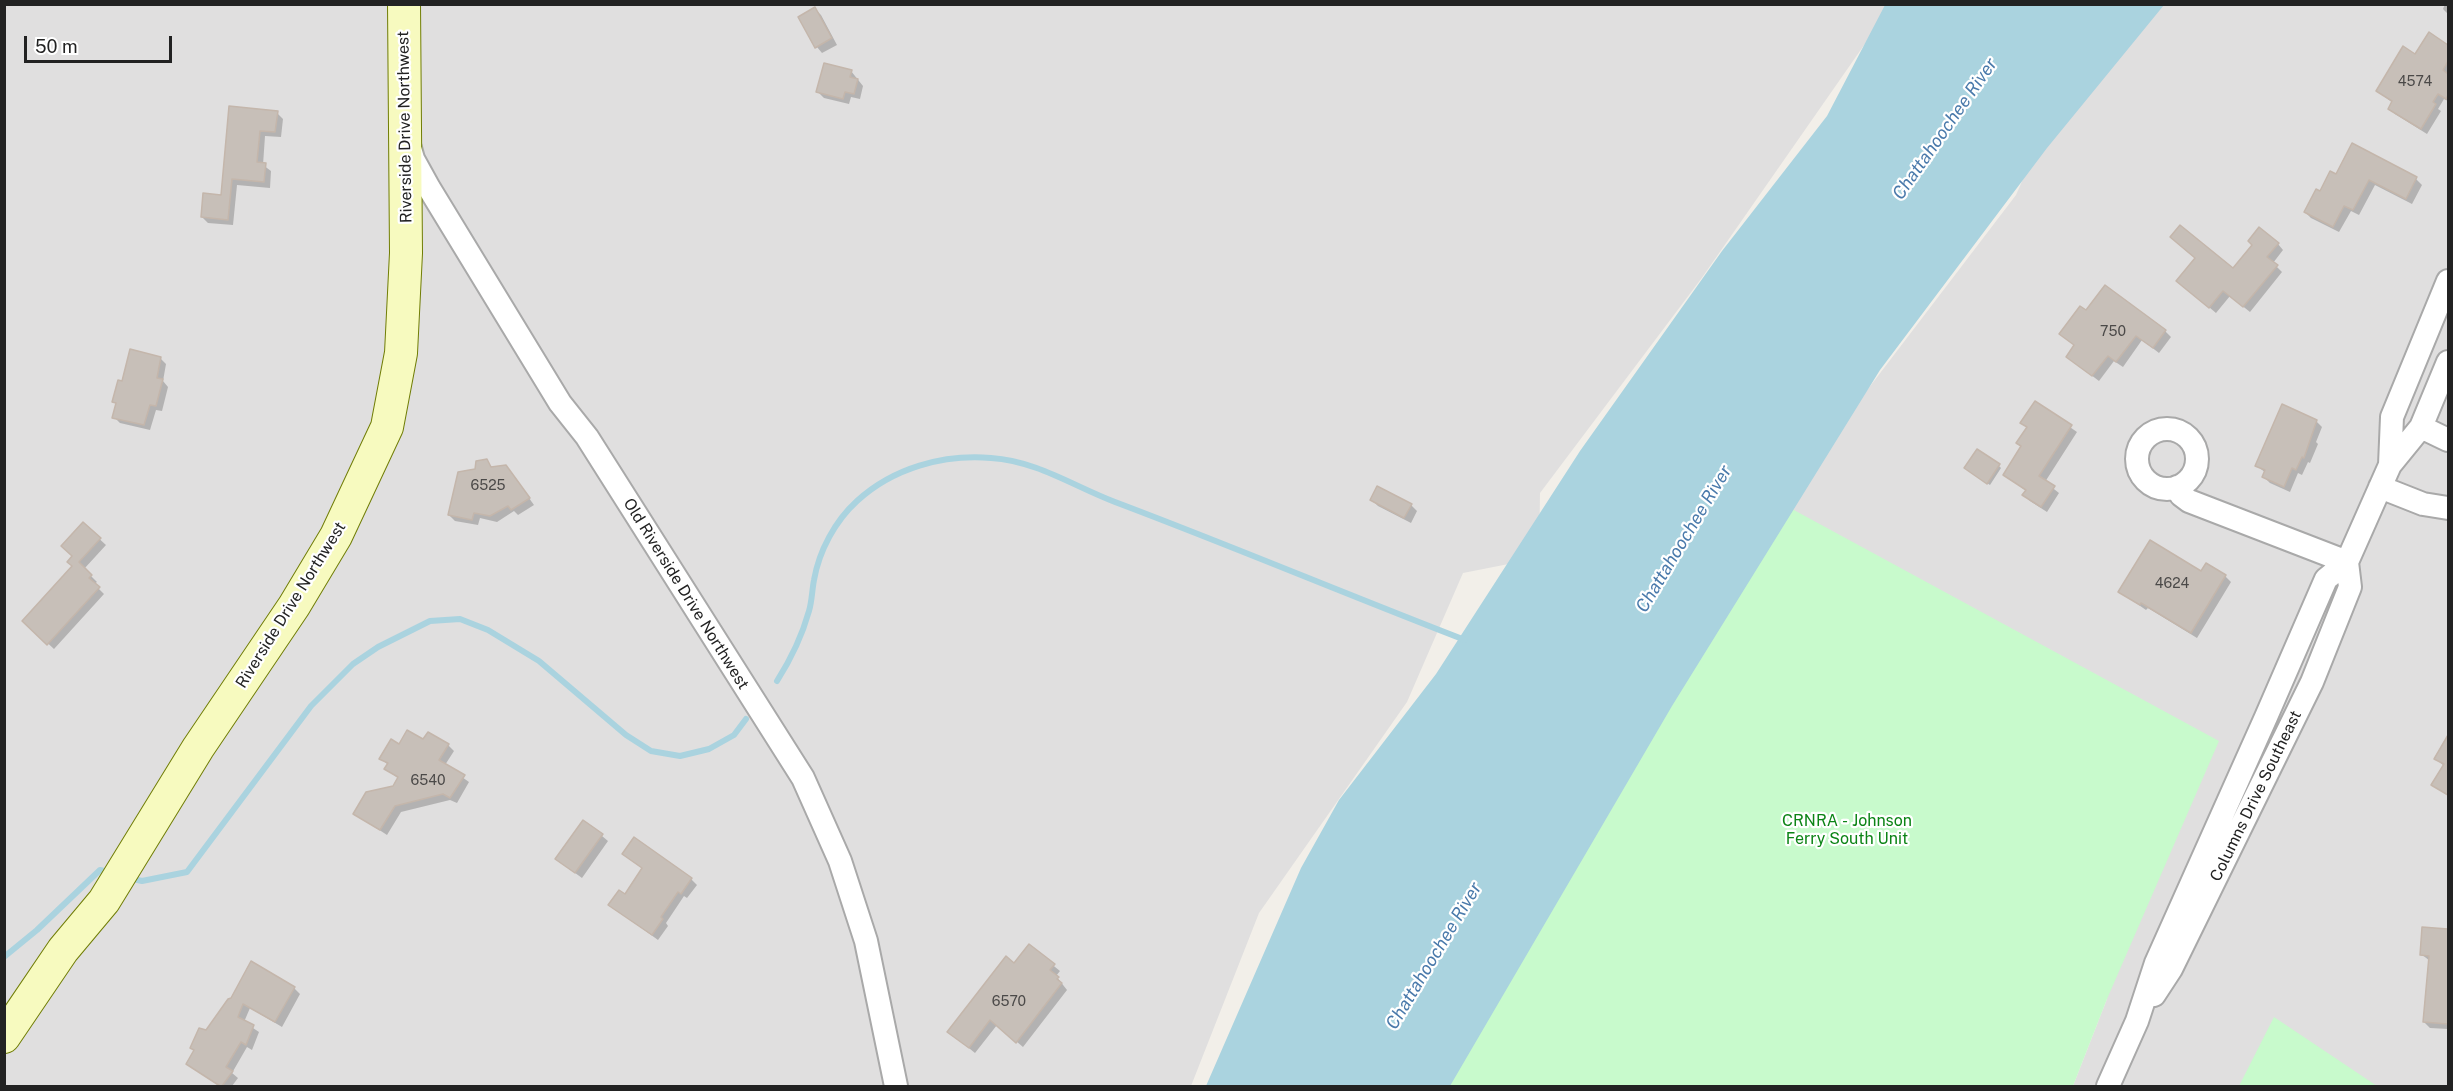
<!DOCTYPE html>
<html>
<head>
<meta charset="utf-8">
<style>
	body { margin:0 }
	#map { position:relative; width:2453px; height:1091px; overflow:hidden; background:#f2efe9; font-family:"Public Sans",sans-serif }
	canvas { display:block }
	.frame { position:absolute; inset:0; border:6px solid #222; pointer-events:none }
	.scale { position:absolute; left:24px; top:36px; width:148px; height:27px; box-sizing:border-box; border:3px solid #222; border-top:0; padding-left:8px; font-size:18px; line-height:21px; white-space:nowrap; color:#222; -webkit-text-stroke:4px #fff; paint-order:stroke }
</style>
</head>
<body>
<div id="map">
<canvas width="2453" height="1091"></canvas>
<div class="frame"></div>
<div class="scale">50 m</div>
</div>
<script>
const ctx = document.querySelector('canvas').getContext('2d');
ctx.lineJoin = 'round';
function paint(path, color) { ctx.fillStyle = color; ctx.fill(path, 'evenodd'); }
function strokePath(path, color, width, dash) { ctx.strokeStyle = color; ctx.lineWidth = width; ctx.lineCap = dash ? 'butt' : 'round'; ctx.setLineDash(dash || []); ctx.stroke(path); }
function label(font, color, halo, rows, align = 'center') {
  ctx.font = font + ' "Public Sans",sans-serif'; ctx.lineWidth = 4.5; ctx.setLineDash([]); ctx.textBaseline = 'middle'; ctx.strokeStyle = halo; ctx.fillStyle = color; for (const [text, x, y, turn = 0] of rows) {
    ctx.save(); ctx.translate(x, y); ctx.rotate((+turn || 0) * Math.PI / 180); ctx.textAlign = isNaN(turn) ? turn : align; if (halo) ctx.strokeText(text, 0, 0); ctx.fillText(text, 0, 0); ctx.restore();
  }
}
paint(new Path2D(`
	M 5,5 L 1892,5 L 1701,279 L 1540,493 L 1539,558 L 1463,573 L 1407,702 L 1259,913 L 1191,1086 L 5,1086 Z
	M 2137,5 L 2448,5 L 2448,1086 L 2073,1086 L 2107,999 L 1781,503 L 2016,195 L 2072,67 Z`), '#e0dfdf');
paint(new Path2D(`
	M 1781,503 L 2219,741 L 2107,999 L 2073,1086 L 1408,1086 Z
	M 2274,1017 L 2377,1086 L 2239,1086 Z`), '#c8facc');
paint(new Path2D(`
	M 1885,5 L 2164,5 L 2047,148 L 1880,370 L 1672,706 L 1450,1086 L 1206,1086 L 1301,868 L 1339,800 L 1436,674 L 1580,451 L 1722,251 L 1827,116 Z`), '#aad3df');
paint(new Path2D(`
	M 2445,4 L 2448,4 L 2448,14 L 2443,9 Z
	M 815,9 L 821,15 L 837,45 L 822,53 L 817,47 Z
	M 2429,34 L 2448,46 L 2448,101 L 2444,99 L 2438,109 L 2441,111 L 2427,134 L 2395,114 L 2389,108 L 2393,103 L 2377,91 L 2416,56 Z
	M 851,71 L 863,86 L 860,99 L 851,97 L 849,104 L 824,98 L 818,92 Z
	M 231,108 L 277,113 L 283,119 L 281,137 L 265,136 L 263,165 L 271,171 L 270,188 L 237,185 L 233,225 L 208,223 L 202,217 L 222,197 Z
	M 2336,176 L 2416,179 L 2422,185 L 2412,204 L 2375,185 L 2359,215 L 2351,211 L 2339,232 L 2311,218 L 2305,212 Z
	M 4,232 L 6,233 L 6,256 L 4,256 Z
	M 2278,244 L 2283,250 L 2273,263 L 2282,272 L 2250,312 L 2230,296 L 2216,313 L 2184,286 L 2233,270 Z
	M 2086,312 L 2165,331 L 2171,337 L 2159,353 L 2142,340 L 2123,367 L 2114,361 L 2099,381 L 2074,362 L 2075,346 Z
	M 160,358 L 166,364 L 163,381 L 168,387 L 162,411 L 156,410 L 150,430 L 120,423 L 114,417 L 117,405 L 114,401 L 123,383 Z
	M 2035,403 L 2077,432 L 2045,482 L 2059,493 L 2047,512 L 2030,501 L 2024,495 L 2026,491 L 2005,475 L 2023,447 L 2028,428 L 2022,422 Z
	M 2316,421 L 2322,427 L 2316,442 L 2318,444 L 2310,463 L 2308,462 L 2302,475 L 2298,473 L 2290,492 L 2270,483 L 2264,477 L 2266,473 L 2257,466 Z
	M 486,461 L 493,468 L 506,466 L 534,505 L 518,515 L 514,511 L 497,522 L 480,518 L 478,525 L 455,521 L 449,515 L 476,470 Z
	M 1999,466 L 2001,468 L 1990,485 L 1968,470 Z
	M 1372,500 L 1411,505 L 1417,511 L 1411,523 L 1378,506 Z
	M 83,524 L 106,545 L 84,569 L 97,582 L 94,584 L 104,594 L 54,649 L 24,621 L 74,566 L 74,557 Z
	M 2225,576 L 2231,582 L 2197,638 L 2148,608 L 2146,610 L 2120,592 Z
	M 2448,738 L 2448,796 L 2433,785 L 2444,766 L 2436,759 Z
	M 424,741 L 448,745 L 454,751 L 445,765 L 469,782 L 457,803 L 450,800 L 401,812 L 387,835 L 355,814 L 394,787 L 399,779 L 386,769 L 388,765 L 381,758 L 399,746 Z
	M 602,836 L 608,841 L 582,878 L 556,859 Z
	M 624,854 L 691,879 L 697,885 L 687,898 L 684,896 L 666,923 L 668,926 L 658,940 L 610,905 L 625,896 L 643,869 Z
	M 2423,929 L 2448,931 L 2448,1029 L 2430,1028 L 2424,1022 L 2430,961 L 2421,954 Z
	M 1029,946 L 1060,971 L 1056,976 L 1067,990 L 1023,1047 L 997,1025 L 975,1053 L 949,1032 L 1015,965 Z
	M 294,988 L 300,994 L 282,1027 L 250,1008 L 244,1022 L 259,1032 L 252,1050 L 247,1047 L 232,1073 L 238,1078 L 232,1086 L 219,1086 L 188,1064 L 229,1000 Z`), '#0003');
strokePath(new Path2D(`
	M 777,681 C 791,659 802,636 809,611 C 812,601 812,590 814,580 C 819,551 835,521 857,501 C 893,468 943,454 991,458 C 1037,461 1073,486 1115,502 C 1232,546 1348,595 1465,640
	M 129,878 L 142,881 L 187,872 L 311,706 L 353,664 L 378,647 L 430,621 L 460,619 L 488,630 L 539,661 L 626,735 L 651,751 L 680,756 L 709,749 L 734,735 L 746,719
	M 4,957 L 37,930 L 100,870 L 111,873`), '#aad3df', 6);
const building = new Path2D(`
	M 815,7 L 832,38 L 815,48 L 798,17 Z
	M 2429,32 L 2448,45 L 2448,61 L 2443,70 L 2448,74 L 2448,95 L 2446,99 L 2438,94 L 2433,102 L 2436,104 L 2421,129 L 2388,109 L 2392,101 L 2376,91 L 2403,46 L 2415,54 Z
	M 824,63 L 852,70 L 850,77 L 858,79 L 854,94 L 845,92 L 843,99 L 816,92 Z
	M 229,106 L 278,111 L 275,132 L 260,131 L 257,162 L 266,163 L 264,182 L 232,179 L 228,220 L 201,217 L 203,193 L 221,195 Z
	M 2352,143 L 2417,177 L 2406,199 L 2369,180 L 2353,210 L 2344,206 L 2333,227 L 2304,212 L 2316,189 L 2320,191 L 2330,171 L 2336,174 Z
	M 2180,225 L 2233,268 L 2252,245 L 2248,241 L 2259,227 L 2279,243 L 2267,257 L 2278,265 L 2243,307 L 2223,291 L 2209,308 L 2176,281 L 2195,258 L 2170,237 Z
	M 2105,285 L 2166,330 L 2153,348 L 2136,336 L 2116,362 L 2108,356 L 2092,376 L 2066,357 L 2074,345 L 2059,334 L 2080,306 L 2086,310 Z
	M 130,349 L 161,357 L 157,378 L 163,379 L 156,406 L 150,405 L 144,425 L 112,418 L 116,403 L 112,402 L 118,380 L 122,381 Z
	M 2035,401 L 2072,425 L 2039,476 L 2055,486 L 2041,507 L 2022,495 L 2026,490 L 2003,475 L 2021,446 L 2016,443 L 2027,427 L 2020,423 Z
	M 2282,404 L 2317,420 L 2304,458 L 2302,457 L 2296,470 L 2292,468 L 2284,487 L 2262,477 L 2265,470 L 2255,466 Z
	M 1977,449 L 2000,464 L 1987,484 L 1964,468 Z
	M 487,459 L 491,467 L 506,465 L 530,498 L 511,510 L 508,506 L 490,516 L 474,513 L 472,520 L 448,515 L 458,472 L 475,469 L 476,461 Z
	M 1377,486 L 1412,504 L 1404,518 L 1370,500 Z
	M 83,522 L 101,538 L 79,562 L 92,575 L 89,578 L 100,587 L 47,645 L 22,621 L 72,566 L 67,562 L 72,556 L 61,546 Z
	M 2150,540 L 2201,571 L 2206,563 L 2226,575 L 2191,633 L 2141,603 L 2140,605 L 2118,592 Z
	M 407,730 L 423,739 L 428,732 L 449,744 L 439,760 L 465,775 L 450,798 L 443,794 L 395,806 L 380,830 L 353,814 L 366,792 L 393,786 L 398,777 L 384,769 L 388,763 L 379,759 L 391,739 L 399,744 Z
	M 2448,735 L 2448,795 L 2431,785 L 2444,764 L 2434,759 Z
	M 583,820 L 603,834 L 575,873 L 555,859 Z
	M 634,837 L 692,878 L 681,894 L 678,892 L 661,917 L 663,919 L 652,935 L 608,905 L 619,890 L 625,894 L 642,868 L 622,854 Z
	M 2422,927 L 2448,929 L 2448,1024 L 2423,1022 L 2429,956 L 2420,955 Z
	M 1029,944 L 1055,964 L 1050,970 L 1059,977 L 1057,979 L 1062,983 L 1016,1043 L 990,1020 L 969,1048 L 947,1032 L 1006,956 L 1014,963 Z
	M 251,961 L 295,987 L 275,1022 L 243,1004 L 238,1017 L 254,1025 L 246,1045 L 241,1042 L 226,1067 L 233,1071 L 222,1086 L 220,1086 L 186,1064 L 194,1050 L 190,1048 L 199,1028 L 206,1030 L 228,999 L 231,998 Z`);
paint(building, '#c7bfb8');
strokePath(building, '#c4b6ab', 1.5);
const street = new Path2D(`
	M 410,148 L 413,159 L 429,188 L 560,403 L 587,437 L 803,778 L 840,861 L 866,941 L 896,1086
	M 2448,281 L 2392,417 L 2390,465 L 2421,427 L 2448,362
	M 2421,427 L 2448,440
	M2137 459a30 30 0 1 1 60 0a30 30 0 1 1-60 0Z
	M 2177,487 L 2181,495 L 2189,501 L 2347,562
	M 2380,487 L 2423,504 L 2448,508
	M 2154,995 L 2171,969 L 2312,682 L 2350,587 L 2347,562
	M 2108,1086 L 2137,1021 L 2156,963 L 2266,717 L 2326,579 L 2347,562 L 2390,465`);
const secondary = new Path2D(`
	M 4,1037 L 63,950 L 104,901 L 198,748 L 294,606 L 336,536 L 387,427 L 401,353 L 406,253 L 404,4`);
strokePath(street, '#a9a9a9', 26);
strokePath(secondary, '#707d05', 34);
strokePath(street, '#fff', 22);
strokePath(secondary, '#f7fabf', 32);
label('14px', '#4b4948', null, [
	["4574",2415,82],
	["750",2113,332],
	["6525",488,486],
	["4624",2172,584],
	["6540",428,781],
	["6570",1009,1002]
]);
label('16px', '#222', '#fff', [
	["Riverside Drive Northwest",405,127,-91],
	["Old Riverside Drive Northwest",686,594,58],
	["Riverside Drive Northwest",291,605,-58],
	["Columns Drive Southeast",2256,796,-64]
]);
label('16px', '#0c8416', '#fff', [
	["CRNRA - Johnson",1847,821],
	["Ferry South Unit",1847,839]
]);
label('italic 18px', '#4a7aab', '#fff', [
	["Chattahoochee River",1945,129,-55],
	["Chattahoochee River",1684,539,-59],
	["Chattahoochee River",1434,956,-59]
]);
</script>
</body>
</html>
